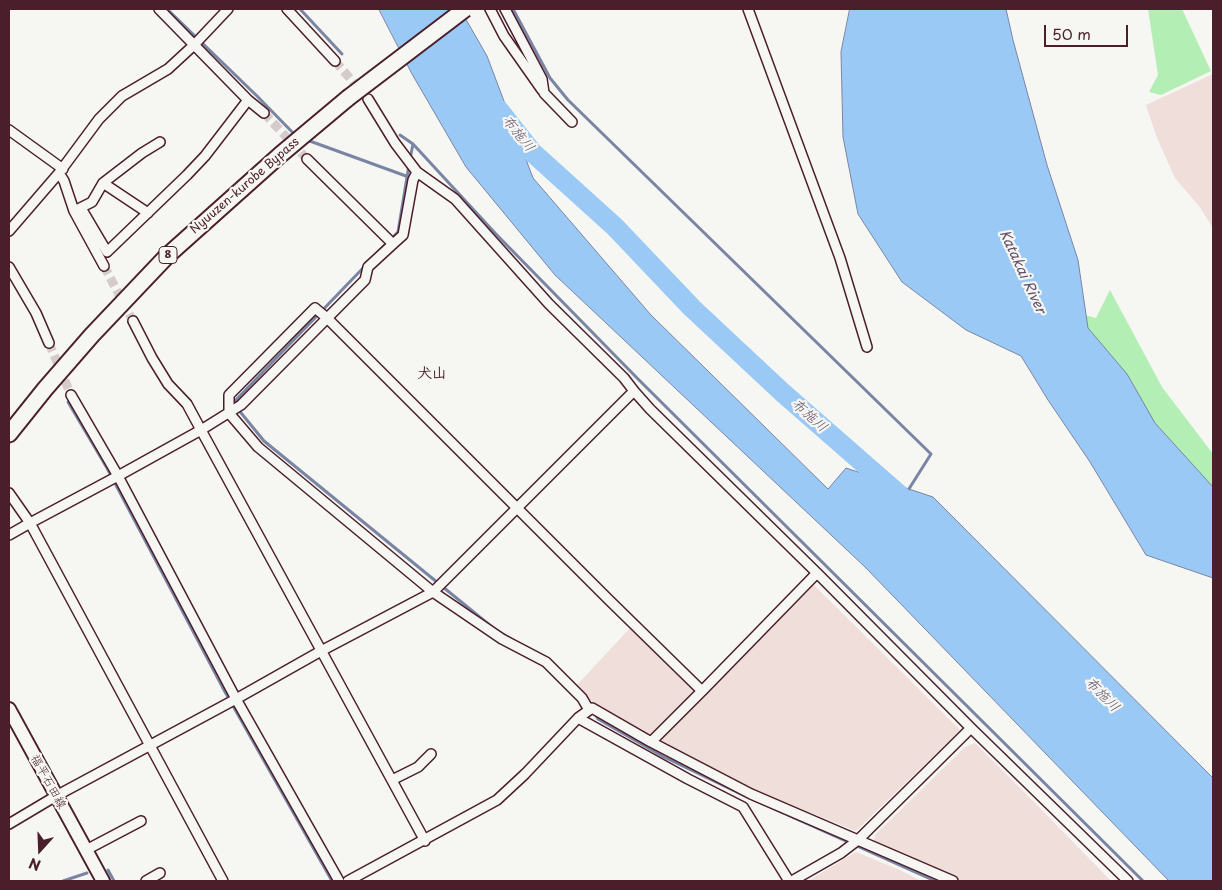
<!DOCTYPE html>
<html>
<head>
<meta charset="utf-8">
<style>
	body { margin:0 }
	#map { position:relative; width:1222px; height:890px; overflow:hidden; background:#f6f6f2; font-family:"Playpen Sans",sans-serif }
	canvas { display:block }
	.frame { position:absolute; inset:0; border:10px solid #4a1f2b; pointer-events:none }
	.north { position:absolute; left:15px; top:825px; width:50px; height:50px; -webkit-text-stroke:4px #f6f6f2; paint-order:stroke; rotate:200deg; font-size:14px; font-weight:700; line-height:20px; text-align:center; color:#4a1f2b }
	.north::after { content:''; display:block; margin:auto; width:18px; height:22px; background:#4a1f2b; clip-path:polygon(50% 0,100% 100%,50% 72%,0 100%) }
	.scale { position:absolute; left:1044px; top:25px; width:84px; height:22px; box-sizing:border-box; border:2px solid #4a1f2b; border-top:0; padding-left:6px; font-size:15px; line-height:18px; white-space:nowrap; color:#4a1f2b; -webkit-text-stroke:4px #f6f6f2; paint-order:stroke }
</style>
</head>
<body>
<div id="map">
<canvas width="1222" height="890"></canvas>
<div class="frame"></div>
<div class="north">N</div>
<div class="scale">50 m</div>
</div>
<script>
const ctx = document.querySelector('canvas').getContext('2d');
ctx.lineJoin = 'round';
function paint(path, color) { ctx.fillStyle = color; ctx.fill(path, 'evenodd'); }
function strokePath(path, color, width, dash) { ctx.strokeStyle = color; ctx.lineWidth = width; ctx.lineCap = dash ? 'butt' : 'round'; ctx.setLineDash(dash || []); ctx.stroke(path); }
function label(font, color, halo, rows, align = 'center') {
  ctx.font = font + ' "Playpen Sans","Klee One",sans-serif'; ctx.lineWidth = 4.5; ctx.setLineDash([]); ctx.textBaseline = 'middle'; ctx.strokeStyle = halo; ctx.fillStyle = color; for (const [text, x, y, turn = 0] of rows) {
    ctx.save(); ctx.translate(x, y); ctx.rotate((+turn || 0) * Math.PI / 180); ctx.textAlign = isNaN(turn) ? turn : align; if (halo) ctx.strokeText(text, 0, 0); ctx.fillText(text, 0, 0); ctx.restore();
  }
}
paint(new Path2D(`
	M 1213,74 L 1213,228 L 1199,206 L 1175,178 L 1157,138 L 1146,105 Z
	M 814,585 L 960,730 L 856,831 L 754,790 L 659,741 Z
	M 631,627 L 696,691 L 648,738 L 603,712 L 576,686 Z
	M 975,743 L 1036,804 L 1111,881 L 960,881 L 874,841 L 875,835 L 965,747 Z
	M 856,852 L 902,871 L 921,881 L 808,881 Z`), '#efded9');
paint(new Path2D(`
	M 1148,9 L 1182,9 L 1211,71 L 1161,95 L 1149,92 L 1158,75 Z
	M 1110,290 L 1162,387 L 1213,454 L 1213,532 L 1066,310 L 1096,318 Z`), '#b3efb4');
const water = new Path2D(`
	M 379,9 L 460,9 L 487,56 L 533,178 L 651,315 L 828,489 L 846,468 L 933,497 L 1213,778 L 1213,881 L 1169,881 L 865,567 L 555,275 L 466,167 L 412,74 Z
	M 850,9 L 1006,9 L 1013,40 L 1047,165 L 1078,260 L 1088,328 L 1127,374 L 1155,423 L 1213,487 L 1213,578 L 1146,555 L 1090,462 L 1048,400 L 1021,356 L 966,330 L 902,282 L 858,214 L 843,137 L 841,52 Z`);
paint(water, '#9ac9f5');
strokePath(water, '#7a85a4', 1);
strokePath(new Path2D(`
	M 167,9 L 257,96 L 296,136
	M 300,9 L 342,54
	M 513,9 L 550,78 L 568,100 L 931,454 L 907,492
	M 400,135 L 413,144 L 495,233 L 638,379 L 1143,881
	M 307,140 L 406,176
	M 410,159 L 413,144
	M 378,252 L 398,232 L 409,165
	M 365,266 L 233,403 L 264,441 L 492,627
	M 68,402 L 107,468 L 224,690 L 332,881
	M 499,632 L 513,640
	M 595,713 L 598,719 L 664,757 L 743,795 L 935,881
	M 108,870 L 114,881
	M 63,881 L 87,873`), '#7a85a4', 3);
strokePath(new Path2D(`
	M 498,109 L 532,152 L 615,227 L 692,308 L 783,393 L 902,497`), '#9ac9f5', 20);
strokePath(new Path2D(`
	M 335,61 L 368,99
	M 264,113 L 307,159
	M 104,266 L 133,321
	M 49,343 L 71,395`), '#d4cbca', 9, [9, 4.5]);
const minor = new Path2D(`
	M 287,9 L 335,61
	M 490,9 L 504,36 L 542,90
	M 505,9 L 542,79 L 544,93 L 572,122
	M 748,9 L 840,258 L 867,347
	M 248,100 L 264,113
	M 9,130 L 63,169
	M 307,159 L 393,244 L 368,267 L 365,280 L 241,405 L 201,430 L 425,841
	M 59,173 L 64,181 L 74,211 L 104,266
	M 103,183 L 148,213
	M 81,208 L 107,252 L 187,175 L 205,156 L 248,100 L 159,9
	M 74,211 L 92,202 L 103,183 L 142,153 L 160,142
	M 9,231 L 59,173 L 99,119 L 122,96 L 168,69 L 194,45 L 228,9
	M 393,244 L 403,235 L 413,180 L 417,172
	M 9,267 L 36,313 L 49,343
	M 133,321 L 152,358 L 168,384 L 187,404 L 201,430 L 118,476 L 236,699 L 339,881
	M 634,391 L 650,409 L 817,573
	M 71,395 L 118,476 L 30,523 L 223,881
	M 9,493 L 30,523 L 9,535
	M 702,691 L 817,573 L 971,728
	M 589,710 L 582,698 L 546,662 L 502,639 L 433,592 L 258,447 L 229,413 L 229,395 L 315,308 L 327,318 L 608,599 L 702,691 L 651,742
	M 578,718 L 688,779 L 743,807 L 789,881
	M 392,780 L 418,767 L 431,754
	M 9,824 L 56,796 L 236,699 L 321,651 L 433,592 L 634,391 L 624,378 L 549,304 L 455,199 L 417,172 L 395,143 L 368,99
	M 86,850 L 141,821
	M 146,881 L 160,873
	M 348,881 L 497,800 L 525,774 L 578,718 L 592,708 L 651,742 L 751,794 L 953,881
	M 792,881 L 841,853 L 858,840 L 971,728 L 1128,881`);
const secondary = new Path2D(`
	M 9,709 L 103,881`);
const trunk = new Path2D(`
	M 9,434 L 45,389 L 92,335 L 167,256 L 280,155 L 348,98`);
strokePath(minor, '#4a1f2b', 12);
strokePath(secondary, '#4a1f2b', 16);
strokePath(trunk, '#4a1f2b', 19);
strokePath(minor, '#f6f6f2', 9);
strokePath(secondary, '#f6f6f2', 12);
strokePath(trunk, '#f6f6f2', 15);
const trunkBridge = new Path2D(`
	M 348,98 L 465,9`);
strokePath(trunkBridge, '#4a1f2b', 19, []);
strokePath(trunkBridge, '#f6f6f2', 15);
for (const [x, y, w] of [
	[168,255,18]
]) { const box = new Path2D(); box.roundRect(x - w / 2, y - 8.5, w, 17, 4); ctx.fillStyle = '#f6f6f2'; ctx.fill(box); strokePath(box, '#4a1f2b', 1); }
label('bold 11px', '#4a1f2b', null, [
	["8",168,255]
]);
label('12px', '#4a1f2b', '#f6f6f2', [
	["Nyuuzen-kurobe Bypass",245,186,-41],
	["福平石田線",48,782,61]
]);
label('italic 14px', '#625268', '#f6f6f2', [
	["布施川",518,134,51],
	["Katakai River",1022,272,65],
	["布施川",809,416,41],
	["布施川",1102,695,45]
]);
label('bold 15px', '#4a1f2b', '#f6f6f2', [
	["犬山",432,374]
]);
</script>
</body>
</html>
